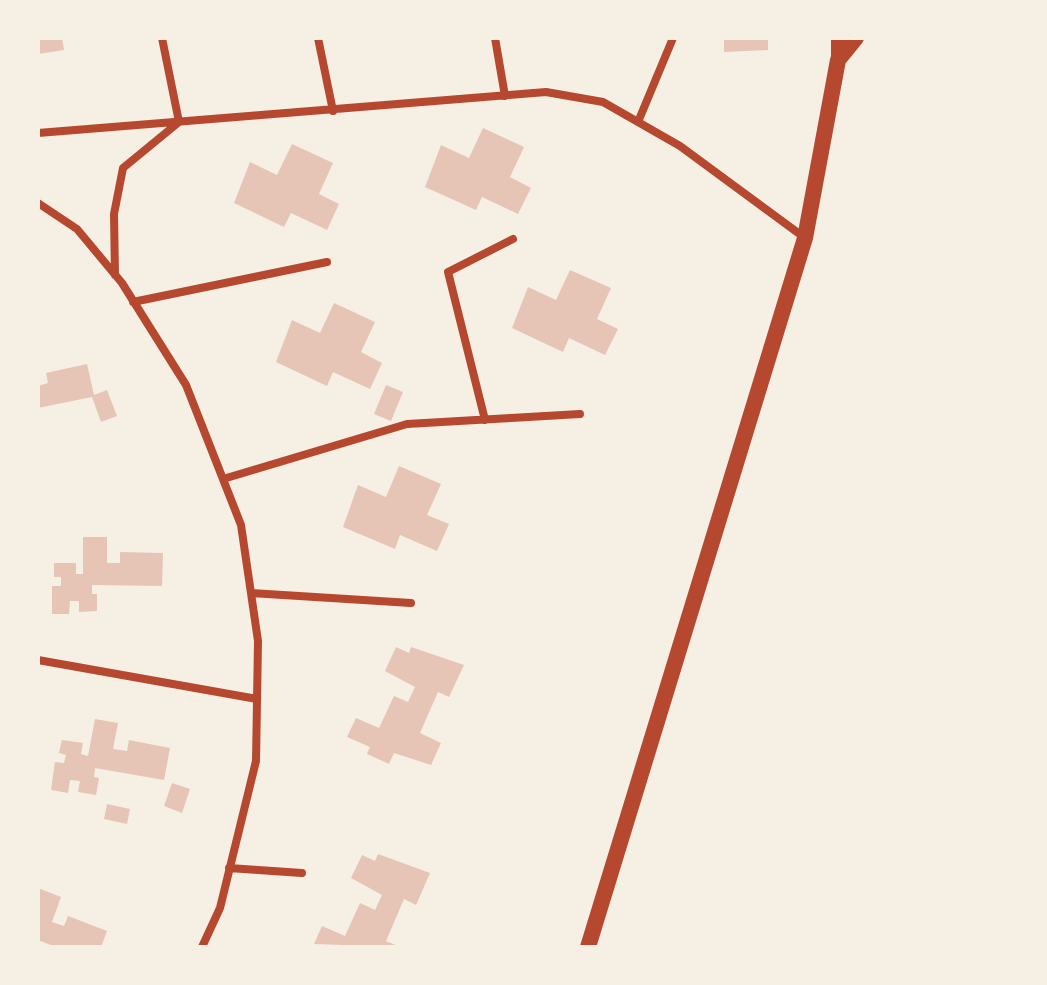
<!DOCTYPE html>
<html>
<head>
<meta charset="utf-8">
<style>
	body { margin:0 }
	#map { position:relative; width:1047px; height:985px; overflow:hidden; background:#f6efe4; font-family:"Titillium Web",sans-serif }
	canvas { display:block }
	.frame { position:absolute; inset:0; border:40px solid #f6efe4; pointer-events:none }
</style>
</head>
<body>
<div id="map">
<canvas width="1047" height="985"></canvas>
<div class="frame"></div>
</div>
<script>
const ctx = document.querySelector('canvas').getContext('2d');
ctx.lineJoin = 'round';
function paint(path, color) { ctx.fillStyle = color; ctx.fill(path, 'evenodd'); }
function strokePath(path, color, width, dash) { ctx.strokeStyle = color; ctx.lineWidth = width; ctx.lineCap = dash ? 'butt' : 'round'; ctx.setLineDash(dash || []); ctx.stroke(path); }
paint(new Path2D(`
	M 38,38 L 62,38 L 64,50 L 38,54 Z
	M 724,38 L 768,38 L 768,50 L 724,52 Z
	M 483,128 L 524,147 L 510,177 L 531,188 L 518,214 L 482,197 L 476,210 L 425,187 L 441,145 L 469,158 Z
	M 292,144 L 333,163 L 319,194 L 339,204 L 327,230 L 291,213 L 284,227 L 234,203 L 250,162 L 277,175 Z
	M 570,270 L 611,288 L 597,319 L 618,329 L 605,355 L 569,338 L 563,352 L 512,328 L 528,287 L 556,300 Z
	M 334,303 L 375,322 L 361,352 L 382,363 L 370,389 L 333,372 L 327,386 L 276,362 L 292,320 L 320,333 Z
	M 87,364 L 94,395 L 107,390 L 117,416 L 101,422 L 92,397 L 38,408 L 38,386 L 48,383 L 46,373 Z
	M 386,385 L 403,392 L 391,421 L 374,414 Z
	M 399,466 L 441,484 L 427,515 L 449,524 L 437,551 L 400,535 L 395,549 L 343,527 L 358,485 L 386,497 Z
	M 83,537 L 107,537 L 107,563 L 120,563 L 120,552 L 163,553 L 162,586 L 92,585 L 92,594 L 97,594 L 97,611 L 79,612 L 79,601 L 70,601 L 69,614 L 52,614 L 52,586 L 61,586 L 61,577 L 54,577 L 54,563 L 76,563 L 76,574 L 83,574 Z
	M 396,647 L 409,653 L 411,647 L 464,665 L 449,697 L 438,692 L 420,733 L 441,743 L 431,765 L 394,753 L 389,764 L 367,754 L 370,747 L 347,737 L 356,718 L 379,728 L 394,696 L 408,702 L 415,687 L 385,671 Z
	M 95,719 L 118,723 L 113,749 L 127,751 L 129,740 L 170,748 L 164,780 L 95,768 L 94,777 L 99,778 L 96,795 L 78,792 L 80,781 L 70,780 L 68,793 L 51,790 L 55,762 L 64,763 L 66,755 L 59,753 L 62,740 L 83,743 L 81,754 L 88,756 Z
	M 172,783 L 190,789 L 182,813 L 164,806 Z
	M 107,804 L 130,809 L 127,824 L 104,819 Z
	M 378,854 L 430,873 L 416,905 L 404,899 L 386,941 L 400,947 L 314,944 L 322,926 L 345,936 L 360,903 L 375,910 L 382,895 L 351,878 L 362,855 L 375,861 Z
	M 38,888 L 61,897 L 52,922 L 64,926 L 68,916 L 107,931 L 101,947 L 56,947 L 38,940 Z`), '#e6c5b7');
strokePath(new Path2D(`
	M 318,38 L 333,111
	M 495,38 L 505,96
	M 638,122 L 673,38
	M 38,133 L 546,92 L 603,102 L 680,146 L 805,238
	M 38,203 L 77,229 L 122,283 L 186,385 L 241,525 L 258,641 L 256,761 L 220,908 L 202,947
	M 115,275 L 114,214 L 123,168 L 179,122 L 162,38
	M 133,302 L 327,262
	M 485,420 L 448,272 L 513,239
	M 223,479 L 407,424 L 580,414
	M 251,593 L 411,603
	M 38,660 L 257,699
	M 229,868 L 302,873`), '#b5482f', 8);
strokePath(new Path2D(`
	M 838,38 L 838,60`), '#b5482f', 14);
strokePath(new Path2D(`
	M 588,947 L 805,238 L 838,60 L 856,38`), '#b5482f', 16);
</script>
</body>
</html>
